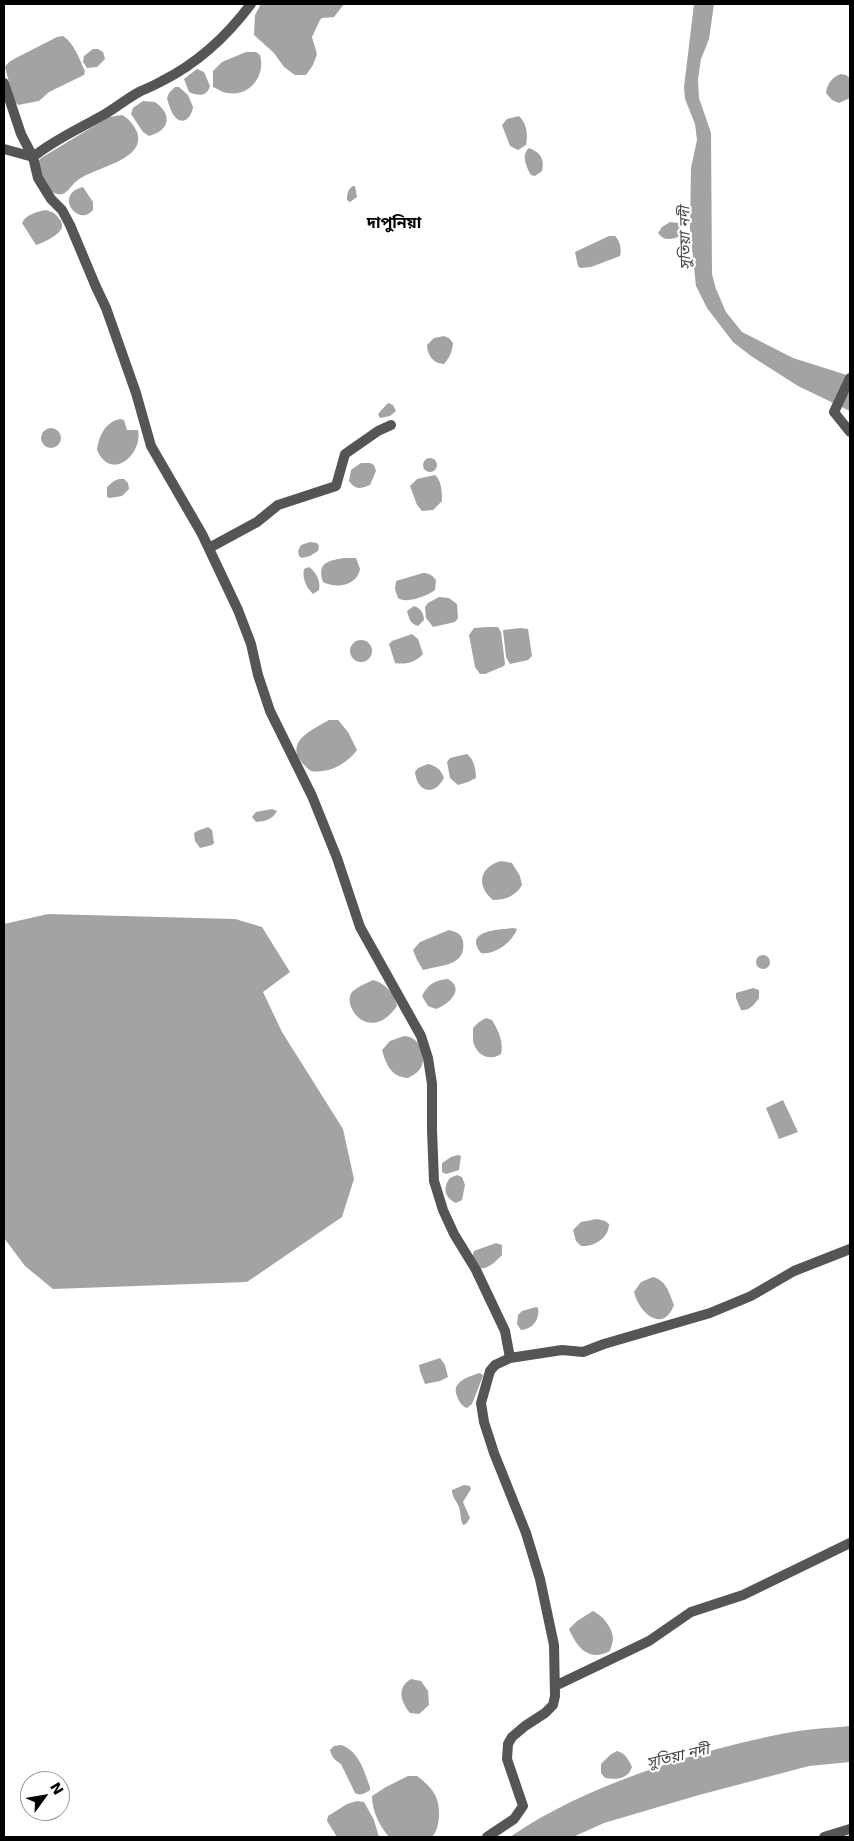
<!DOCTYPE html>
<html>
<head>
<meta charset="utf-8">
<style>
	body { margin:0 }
	#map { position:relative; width:854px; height:1841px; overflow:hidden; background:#fff; font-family:"DejaVu Sans",sans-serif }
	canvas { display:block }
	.frame { position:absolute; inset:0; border:5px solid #000; pointer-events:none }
	.north { position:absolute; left:20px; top:1771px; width:50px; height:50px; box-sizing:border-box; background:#fff; border:1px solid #999; border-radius:50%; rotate:58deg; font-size:14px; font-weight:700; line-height:20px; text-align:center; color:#000 }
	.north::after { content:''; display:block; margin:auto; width:18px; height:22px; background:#000; clip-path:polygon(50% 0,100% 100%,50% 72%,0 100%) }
</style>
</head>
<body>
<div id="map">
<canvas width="854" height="1841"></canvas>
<div class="frame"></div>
<div class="north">N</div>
</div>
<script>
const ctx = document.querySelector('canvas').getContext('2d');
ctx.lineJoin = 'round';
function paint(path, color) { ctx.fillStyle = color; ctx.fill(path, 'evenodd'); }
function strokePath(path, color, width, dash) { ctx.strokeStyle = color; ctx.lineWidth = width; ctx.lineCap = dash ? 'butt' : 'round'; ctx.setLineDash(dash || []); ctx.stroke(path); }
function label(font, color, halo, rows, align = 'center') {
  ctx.font = font + ' "DejaVu Sans","Noto Sans Bengali",sans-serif'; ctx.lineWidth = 4.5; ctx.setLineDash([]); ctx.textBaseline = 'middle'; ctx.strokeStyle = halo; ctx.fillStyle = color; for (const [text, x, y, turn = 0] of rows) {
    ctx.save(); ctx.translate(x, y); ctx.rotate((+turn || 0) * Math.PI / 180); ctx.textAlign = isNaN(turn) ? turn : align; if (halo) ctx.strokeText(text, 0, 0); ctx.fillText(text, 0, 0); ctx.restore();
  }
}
paint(new Path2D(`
	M 261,4 L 344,4 L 334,17 L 322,18 L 320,20 L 312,37 L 317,54 L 313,65 L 306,75 L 295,75 L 284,67 L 274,53 L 254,35 L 255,15 Z
	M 694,4 L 714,4 L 709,39 L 701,59 L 698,79 L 699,98 L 711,133 L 712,274 L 716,289 L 726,312 L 742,332 L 793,358 L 850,376 L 850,411 L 798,386 L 751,356 L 733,342 L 707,308 L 696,286 L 690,229 L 691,168 L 697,140 L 695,124 L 685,99 L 684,87 Z
	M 63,36 C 75,44 79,59 85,71 L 84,75 L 49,92 L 39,101 L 18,105 L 14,101 L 5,67 L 9,62 L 14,59 L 57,37 Z
	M 93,49 L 98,49 L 103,52 L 105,59 L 97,67 L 87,68 L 83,62 L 84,56 Z
	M 246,52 L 256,52 L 260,55 C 266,75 250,97 228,93 C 223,93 218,89 213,87 L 213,71 L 222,62 Z
	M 197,69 L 204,72 L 210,86 C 207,97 198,96 189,92 L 184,79 Z
	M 841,74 L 846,75 L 850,78 L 850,98 L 839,103 L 832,100 L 826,93 C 827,84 832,77 841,74 Z
	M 175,87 L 179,87 L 188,95 L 193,107 C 192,115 185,126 176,118 C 171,113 169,105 167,98 L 169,93 Z
	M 143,101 L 155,102 C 172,114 171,130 149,136 L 143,132 L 131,114 L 133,108 Z
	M 122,115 C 128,118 134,125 137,132 C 147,160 95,167 78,180 C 71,184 67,197 57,194 C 44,190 41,175 37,163 L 41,158 L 109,117 Z
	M 519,116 C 527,124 528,134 526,145 L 518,150 L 510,146 L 502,125 L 507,119 Z
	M 529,148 C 540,152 545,159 542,171 L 535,176 L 531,175 C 526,166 521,155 529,148 Z
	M 353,186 L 355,186 L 357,197 L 350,202 L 347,200 C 347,193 348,189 353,186 Z
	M 83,187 L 93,202 L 93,210 C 78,228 53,194 83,187 Z
	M 46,210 L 54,213 C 57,216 63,221 62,227 C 60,235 43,243 36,245 L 22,223 C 26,214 37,212 46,210 Z
	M 670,222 L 678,223 L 681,226 L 680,236 C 671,240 664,241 658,233 L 662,227 Z
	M 609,236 L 615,236 C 620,241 622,249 620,256 L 591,267 L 580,268 L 578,266 L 575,252 Z
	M 444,336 L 449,338 L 453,343 C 452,352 450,357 444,364 C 434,364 427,355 427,345 L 434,338 Z
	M 388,403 L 393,405 L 396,411 L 390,416 L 380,418 L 378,414 Z
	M 120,419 L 124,420 L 127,430 L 138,430 C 143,455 111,482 97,450 C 99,436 105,422 120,419 Z
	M41 438a10 10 0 1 1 20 0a10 10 0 1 1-20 0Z
	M423 465a7 7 0 1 1 14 0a7 7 0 1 1-14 0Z
	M 361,463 L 370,463 L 374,465 L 376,471 L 370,485 C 359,489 356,490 349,481 L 351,470 Z
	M 435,475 C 442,481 442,493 442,501 L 433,510 L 422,511 L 417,505 L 410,486 L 417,479 Z
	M 119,479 L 124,479 L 128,483 L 129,489 L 122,496 L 110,498 L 107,497 L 107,487 L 114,481 Z
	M 310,542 L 317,543 L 319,546 L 318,551 L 310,556 L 302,558 L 299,556 L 298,551 L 301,545 Z
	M 344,558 L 356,558 L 360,569 C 357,586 336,589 323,582 C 317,563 327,561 344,558 Z
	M 309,567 C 316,572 321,581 319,590 L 313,594 C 306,587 302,578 304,569 Z
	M 423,573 C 429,573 432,575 436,580 L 435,590 C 427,596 407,604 398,598 L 395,589 L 396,581 Z
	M 439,597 L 449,598 L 457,604 L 458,618 L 455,622 L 433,627 L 426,618 L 425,607 L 428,603 Z
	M 414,606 C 421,608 424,614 424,620 L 418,626 C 410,624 409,618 407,611 Z
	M 488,627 L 498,627 L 501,632 L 505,664 L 504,666 L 485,674 L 480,674 L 475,667 L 469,635 L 474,628 Z
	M 521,628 L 528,629 L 532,656 L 528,660 L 510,664 L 506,657 L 503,630 Z
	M 412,634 L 418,639 L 423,654 C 416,662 406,665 395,663 L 389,644 L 392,641 Z
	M350 651a11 11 0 1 1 22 0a11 11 0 1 1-22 0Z
	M 329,720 L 338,720 L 348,732 L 357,750 C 347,764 328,774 311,771 C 280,746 305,733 329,720 Z
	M 467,754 C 474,759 476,770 476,778 L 468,782 L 458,785 L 450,778 L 447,762 L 450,758 Z
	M 428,764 C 437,766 441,770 444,778 C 434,797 417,792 415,772 L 418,768 Z
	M 272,809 L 277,811 C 272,820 265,821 256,822 L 252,817 L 256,812 Z
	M 208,827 L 212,830 L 214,843 L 212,845 L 200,848 L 195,841 L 194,833 L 197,831 Z
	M 501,861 L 512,863 L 520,876 L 522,885 C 516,896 505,900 493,900 C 476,886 479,867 501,861 Z
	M 48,914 L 235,919 L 262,927 L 290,972 L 263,992 L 282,1032 L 343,1129 L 354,1179 L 342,1217 L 247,1282 L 53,1289 L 25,1266 L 4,1238 L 4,924 Z
	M 513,928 L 517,929 C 512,942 496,955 481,953 C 463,930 499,930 513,928 Z
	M 449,930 C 456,932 461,933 463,941 C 467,967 439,965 423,970 L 417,960 L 413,950 L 420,942 Z
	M756 962a7 7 0 1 1 14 0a7 7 0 1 1-14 0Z
	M 448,979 C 466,989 448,1005 436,1009 L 428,1006 L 422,996 C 428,984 435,980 448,979 Z
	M 373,980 C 386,983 394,994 397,1006 C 370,1045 341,1006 352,992 C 357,987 367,983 373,980 Z
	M 753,988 L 759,990 L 759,998 C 754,1005 749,1011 741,1010 L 736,998 L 736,993 Z
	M 486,1018 L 492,1020 C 498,1030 504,1042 501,1054 C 489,1062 476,1055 473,1041 C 473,1037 473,1032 473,1028 L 479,1022 Z
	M 404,1036 C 417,1036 427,1052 422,1065 C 420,1071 414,1075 408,1078 C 391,1077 386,1064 382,1050 L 390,1041 Z
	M 783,1100 L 798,1132 L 779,1139 L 766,1108 Z
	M 458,1155 L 461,1156 L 459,1170 L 446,1174 L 442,1172 L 442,1163 L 451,1157 Z
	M 457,1175 L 462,1177 L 465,1185 L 462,1200 L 456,1203 C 445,1198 442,1188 450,1178 Z
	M 597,1219 L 605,1221 L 609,1224 C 609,1238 594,1247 581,1246 L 576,1241 L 573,1230 L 581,1222 Z
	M 496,1243 L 502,1245 L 502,1255 C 496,1261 488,1270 479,1268 L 472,1257 L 474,1251 Z
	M 653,1277 C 667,1281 669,1293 674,1305 C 663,1334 639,1313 634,1292 L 641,1282 Z
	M 536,1307 L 538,1308 C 540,1319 533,1329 521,1330 L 517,1324 L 518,1315 L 522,1311 Z
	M 440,1358 L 445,1365 L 448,1377 L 440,1381 L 425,1384 L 420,1371 L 419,1365 Z
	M 479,1373 L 482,1374 L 483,1376 L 472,1404 L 467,1408 C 462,1406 459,1402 457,1396 C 451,1382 468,1377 479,1373 Z
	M 464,1485 L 470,1486 L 471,1489 L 463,1502 L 470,1518 L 466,1524 L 463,1525 C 460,1519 461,1513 459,1507 C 457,1501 452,1498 452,1490 Z
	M 593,1611 C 603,1616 612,1627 613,1638 C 613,1642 611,1647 610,1651 C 589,1662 577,1648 569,1629 L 577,1621 Z
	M 411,1679 L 421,1681 L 428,1691 L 429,1705 L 419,1714 L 410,1713 C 400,1701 397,1687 411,1679 Z
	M 850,1726 L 850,1762 L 809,1766 L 699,1795 L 604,1823 L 573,1837 L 510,1837 C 585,1785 696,1751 786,1733 C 807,1729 829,1728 850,1726 Z
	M 341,1745 C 359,1751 364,1771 370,1787 L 370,1790 C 364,1794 361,1796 355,1793 L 341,1764 C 335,1760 332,1758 330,1750 L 334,1746 Z
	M 617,1751 C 625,1753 629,1760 632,1767 C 628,1779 617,1780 605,1778 L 601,1773 L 601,1764 L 610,1755 Z
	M 408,1776 L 417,1776 C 425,1782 432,1788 436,1797 C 441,1808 440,1829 432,1837 L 389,1837 C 380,1826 372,1812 372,1796 L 386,1787 Z
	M 357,1801 L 364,1802 L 374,1820 L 379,1837 L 337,1837 L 327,1821 L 328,1816 L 347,1804 Z`), '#a3a3a3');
strokePath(new Path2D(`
	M 4,83 L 21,134 L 33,157 L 38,178 L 51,199 L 62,210 L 70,225 L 96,287 L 106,308 L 136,393 L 151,446 L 202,534 L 238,610 L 251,644 L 258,675 L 270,711 L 312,796 L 337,858 L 360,927 L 421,1036 L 428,1058 L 432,1084 L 432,1130 L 434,1181 L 443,1210 L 454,1234 L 476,1270 L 505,1331 L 510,1358 L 495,1365 L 490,1371 L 481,1403 L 484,1422 L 494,1453 L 526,1533 L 540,1579 L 554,1645 L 555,1696 L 553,1705 L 545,1713 L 525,1726 L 512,1737 L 508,1744 L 507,1759 L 523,1806 L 514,1819 L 487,1837
	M 4,149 L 33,157 C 55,139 81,128 105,114 C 117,107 129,97 141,91 C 148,88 155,85 162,81 C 198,63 227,36 251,4
	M 850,378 L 834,412 L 850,432
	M 209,548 L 257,522 L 278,505 L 336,486 L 345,454 L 378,431 L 391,425
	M 510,1358 L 562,1350 L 583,1352 L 604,1344 L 710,1313 L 751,1296 L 794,1271 L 850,1249
	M 555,1686 L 649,1641 L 691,1612 L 743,1595 L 850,1543
	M 824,1837 L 850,1829`), '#555', 10);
label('italic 15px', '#444', '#fff', [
	["সুতিয়া নদী",686,238,-91],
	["সুতিয়া নদী",678,1757,-13]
]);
label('bold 16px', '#000', '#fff', [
	["দাপুনিয়া",394,224]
]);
</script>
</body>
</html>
